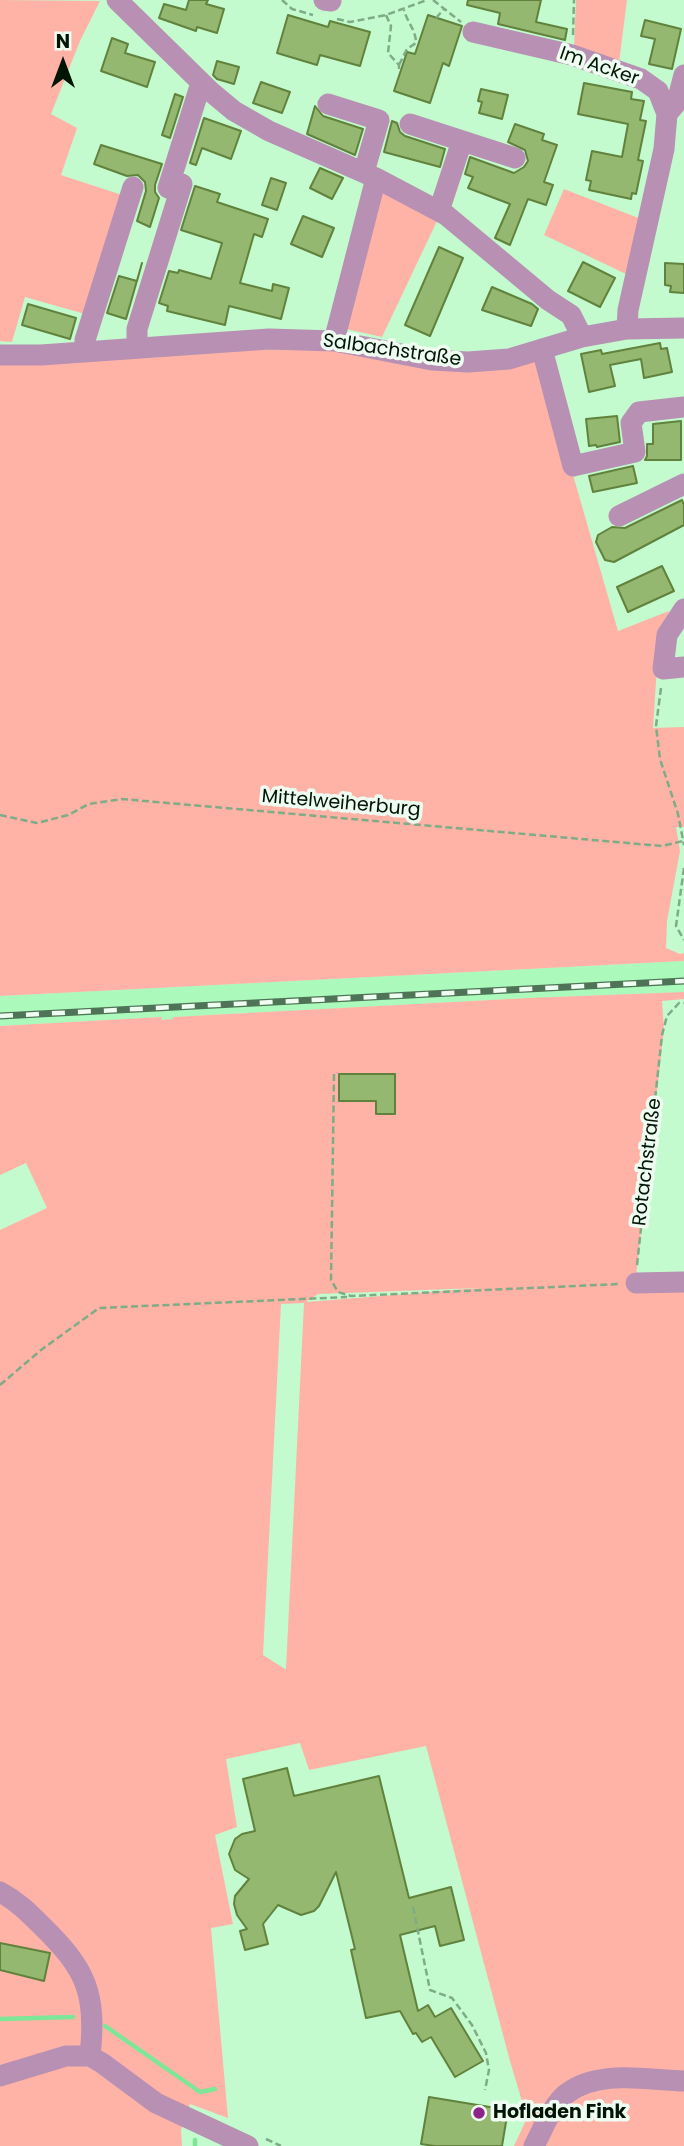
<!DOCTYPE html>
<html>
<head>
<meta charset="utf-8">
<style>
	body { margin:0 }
	#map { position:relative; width:684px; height:2146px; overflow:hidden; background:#c3fbce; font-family:Poppins,sans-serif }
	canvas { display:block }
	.north { position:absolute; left:28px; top:28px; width:70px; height:70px; -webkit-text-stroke:5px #effcf1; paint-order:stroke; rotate:0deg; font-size:19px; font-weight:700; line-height:28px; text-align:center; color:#001503 }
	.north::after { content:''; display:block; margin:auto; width:24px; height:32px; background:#001503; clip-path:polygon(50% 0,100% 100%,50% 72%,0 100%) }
</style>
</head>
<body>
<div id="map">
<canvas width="684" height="2146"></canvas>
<div class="north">N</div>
</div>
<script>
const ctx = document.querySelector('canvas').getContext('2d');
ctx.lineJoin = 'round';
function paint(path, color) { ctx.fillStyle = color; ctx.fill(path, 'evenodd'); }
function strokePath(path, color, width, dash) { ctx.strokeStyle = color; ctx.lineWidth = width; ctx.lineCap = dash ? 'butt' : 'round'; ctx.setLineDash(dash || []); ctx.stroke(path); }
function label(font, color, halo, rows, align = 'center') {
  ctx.font = font + ' Poppins,sans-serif'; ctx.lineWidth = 7; ctx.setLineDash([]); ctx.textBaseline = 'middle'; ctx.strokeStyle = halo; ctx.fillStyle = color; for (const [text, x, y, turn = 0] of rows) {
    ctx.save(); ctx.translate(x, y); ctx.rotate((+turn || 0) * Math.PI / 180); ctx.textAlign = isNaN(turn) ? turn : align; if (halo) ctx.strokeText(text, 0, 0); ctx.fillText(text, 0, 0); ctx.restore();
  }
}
paint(new Path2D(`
	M 684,961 L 684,992 L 528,998 L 174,1017 L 173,1019 L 161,1020 L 161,1017 L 0,1026 L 0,996 Z`), '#abfabc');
paint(new Path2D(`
	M 0,0 L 100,1 L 80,41 L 51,114 L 77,128 L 61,175 L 125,196 L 85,314 L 25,297 L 12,342 L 0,341 Z
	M 576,0 L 627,0 L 619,63 L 574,49 Z
	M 378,188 L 438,219 L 382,337 L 342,328 Z
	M 564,189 L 641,219 L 626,274 L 544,235 Z
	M 323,347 L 539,357 L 618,631 L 669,611 L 658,651 L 653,728 L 684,727 L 684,827 L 676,827 L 680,851 L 667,921 L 666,948 L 680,954 L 684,953 L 684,961 L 0,996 L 0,361 Z
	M 684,992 L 684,999 L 662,1001 L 664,1029 L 636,1276 L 684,1278 L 684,2146 L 514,2146 L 527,2118 L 510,2061 L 426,1746 L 309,1770 L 300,1743 L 226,1759 L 237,1827 L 215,1835 L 233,1924 L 211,1928 L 228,2118 L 190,2104 L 181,2130 L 182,2146 L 0,2146 L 0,1230 L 47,1208 L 26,1163 L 0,1175 L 0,1026 L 161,1017 L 162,1020 L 173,1019 L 173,1017 L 528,998 ZM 479,1288 L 307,1302 L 307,1301 L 318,1294 ZM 304,1303 L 286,1669 L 285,1669 L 263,1655 L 281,1304 Z`), '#ffb3a6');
strokePath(new Path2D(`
	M 0,2019 L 73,2017
	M 105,2026 L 200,2092 L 215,2089
	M 195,2140 L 195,2146`), '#7de697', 4.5);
const building = new Path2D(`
	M 189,0 L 208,0 L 206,4 L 224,9 L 217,33 L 197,27 L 196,31 L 159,18 L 164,4 L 186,10 Z
	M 468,0 L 541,0 L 536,22 L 567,29 L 565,40 L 498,24 L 500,13 L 467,5 Z
	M 288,15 L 328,27 L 330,21 L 370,32 L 360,66 L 320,55 L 317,65 L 277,53 Z
	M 428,15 L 462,26 L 449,66 L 443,63 L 430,103 L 394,91 L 407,52 L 415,54 Z
	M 645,20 L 681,29 L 672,69 L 649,64 L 655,39 L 641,36 Z
	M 112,38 L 128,44 L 125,53 L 155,62 L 147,87 L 101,71 Z
	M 217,61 L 239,67 L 234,84 L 217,79 L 213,75 Z
	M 261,82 L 290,92 L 282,113 L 253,103 Z
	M 584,83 L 632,92 L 631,99 L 644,101 L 640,120 L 646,121 L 638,160 L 643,161 L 636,194 L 632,193 L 631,199 L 589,190 L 591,181 L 586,180 L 592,151 L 622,157 L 628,124 L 578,114 Z
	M 481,89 L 508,95 L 502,119 L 479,113 L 482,102 L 478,101 Z
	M 175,94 L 183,97 L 170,138 L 162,135 Z
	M 315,106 L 323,116 L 363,129 L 355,155 L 307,134 Z
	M 204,118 L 241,131 L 231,159 L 202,148 L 196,165 L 190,163 Z
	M 392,121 L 397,123 L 400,132 L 405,136 L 445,149 L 440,167 L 384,152 Z
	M 515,124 L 544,134 L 542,140 L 557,145 L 544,182 L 553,185 L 546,205 L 528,199 L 510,245 L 495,238 L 510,204 L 468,188 L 473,177 L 465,174 L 470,157 L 514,173 L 524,167 L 528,161 L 525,150 L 508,142 Z
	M 101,145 L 162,164 L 155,185 L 155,192 L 159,198 L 150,227 L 137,221 L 146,191 L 145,182 L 138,175 L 127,176 L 94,164 Z
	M 320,168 L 343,178 L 332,199 L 310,188 Z
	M 271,178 L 286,183 L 277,210 L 262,205 Z
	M 195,186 L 220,194 L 217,202 L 268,219 L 262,237 L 254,234 L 240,283 L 272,291 L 273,284 L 289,288 L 281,319 L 229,306 L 225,325 L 167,311 L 168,306 L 159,303 L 169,271 L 178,273 L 179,270 L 211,279 L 222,243 L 181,230 Z
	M 303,216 L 334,228 L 322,257 L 291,244 Z
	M 439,247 L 463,258 L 430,336 L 405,325 Z
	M 583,262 L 615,278 L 600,307 L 568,291 Z
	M 142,263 L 126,319 L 107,313 L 119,276 L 137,281 Z
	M 665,263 L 684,264 L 684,293 L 670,292 L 671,286 L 665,285 Z
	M 492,287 L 532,304 L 538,309 L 531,326 L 482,310 Z
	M 28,304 L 76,318 L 70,339 L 22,325 Z
	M 660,343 L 661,349 L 667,348 L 672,372 L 644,378 L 641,359 L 610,365 L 615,386 L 589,392 L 581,354 L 601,350 L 602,354 Z
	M 617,416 L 620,442 L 597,447 L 596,445 L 589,446 L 586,419 Z
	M 681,421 L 681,460 L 645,460 L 647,456 L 647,444 L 653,444 L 653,424 Z
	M 633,466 L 637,483 L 593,492 L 589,476 Z
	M 682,500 L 684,505 L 684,525 L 614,562 L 605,560 L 596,542 L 598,535 L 612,527 L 625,528 Z
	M 662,566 L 674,591 L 628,612 L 617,587 Z
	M 339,1074 L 395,1074 L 395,1114 L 376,1114 L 376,1101 L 339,1101 Z
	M 287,1768 L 294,1796 L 379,1776 L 409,1898 L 451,1887 L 464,1940 L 440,1946 L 435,1926 L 400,1935 L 418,2011 L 428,2005 L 435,2017 L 451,2008 L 483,2061 L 455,2077 L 431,2037 L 422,2042 L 416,2033 L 413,2034 L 400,2011 L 366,2018 L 351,1950 L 355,1949 L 336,1872 L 319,1906 L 314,1911 L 301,1915 L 278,1905 L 263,1924 L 268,1944 L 245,1950 L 240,1931 L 247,1929 L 237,1915 L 234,1904 L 235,1896 L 249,1879 L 235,1870 L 229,1854 L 235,1839 L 242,1834 L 255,1831 L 243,1779 Z
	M 0,1943 L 50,1953 L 44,1981 L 0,1970 Z
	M 429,2097 L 508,2110 L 502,2146 L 434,2146 L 421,2144 Z`);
paint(building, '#94b870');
strokePath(building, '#61823c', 2);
strokePath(new Path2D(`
	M 282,0 L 292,9 L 313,15
	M 433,0 L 461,22
	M 386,15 L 391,26 L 388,53 L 399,65 L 399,69
	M 436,18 L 444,9
	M 337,19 L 350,22 L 386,15 L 427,0
	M 573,35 L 574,0
	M 399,65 L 407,49 L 416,43 C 416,30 407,22 404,10
	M 661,688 L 656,726 L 660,759 L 678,814 L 684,845
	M 0,815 L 37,823 L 68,815 L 89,804 L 122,799 L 662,846 L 683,841
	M 684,868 L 676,926 L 684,940
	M 334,1074 L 331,1280 L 338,1292 L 351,1296 L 620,1284
	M 637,1265 L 662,1035 L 667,1016 L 679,1003 L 684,1003
	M 0,1385 L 41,1350 L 99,1308 L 347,1297
	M 413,1907 L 430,1990 L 452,1998 L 472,2025 L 486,2053 L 489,2070 L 485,2090
	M 266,2139 L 281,2146`), '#7fab87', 2.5, [7, 3.5]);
strokePath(new Path2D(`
	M 117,0 L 210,91 L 234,111 L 269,131 L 376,178 L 446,215 L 548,300 L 571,315 L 582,337
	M 324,0 L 331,1
	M 473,32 L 572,55 L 641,79 L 658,91 L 667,114 L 664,149 L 628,310 L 627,329
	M 328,104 L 379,120 L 364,172
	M 667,114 L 677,102 L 684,75
	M 410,124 L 515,158
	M 168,188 L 201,83
	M 439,211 L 462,141
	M 334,341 L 376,178
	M 137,348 L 137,329 L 182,184
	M 542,349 L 573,466 L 635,452 L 631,423 L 639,412 L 684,407
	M 85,352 L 85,340 L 133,187
	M 0,355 L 41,355 L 269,339 L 334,341 L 432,360 L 468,362 L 509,359 L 582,337 L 627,329 L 684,328
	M 619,516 L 684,484
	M 684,609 L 667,635 L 663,669 L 684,667
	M 636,1283 L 684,1282
	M 0,1892 C 17,1901 28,1912 42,1926 C 86,1969 97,1993 90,2056
	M 0,2076 L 66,2056 L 90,2056 L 102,2063 L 156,2103 L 248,2146
	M 534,2146 C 543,2129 551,2107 566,2094 C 598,2069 646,2080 684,2081`), '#b790b3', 21);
const rail = new Path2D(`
	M 0,1016 L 684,981`);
strokePath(rail, '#4f7356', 7);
strokePath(rail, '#effcf1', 4.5, [13]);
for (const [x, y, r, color] of [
	[479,2113,7,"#8e2489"]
]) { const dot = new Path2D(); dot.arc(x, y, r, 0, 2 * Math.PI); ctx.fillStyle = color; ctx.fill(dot); strokePath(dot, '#effcf1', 2.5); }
label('19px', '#001503', '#effcf1', [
	["Im Acker",599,67,19],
	["Salbachstraße",392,351,8],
	["Mittelweiherburg",341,804,5],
	["Rotachstraße",648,1162,-83]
]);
label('bold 19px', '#001503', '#effcf1', [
	["Hofladen Fink",493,2113]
], 'left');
</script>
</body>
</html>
